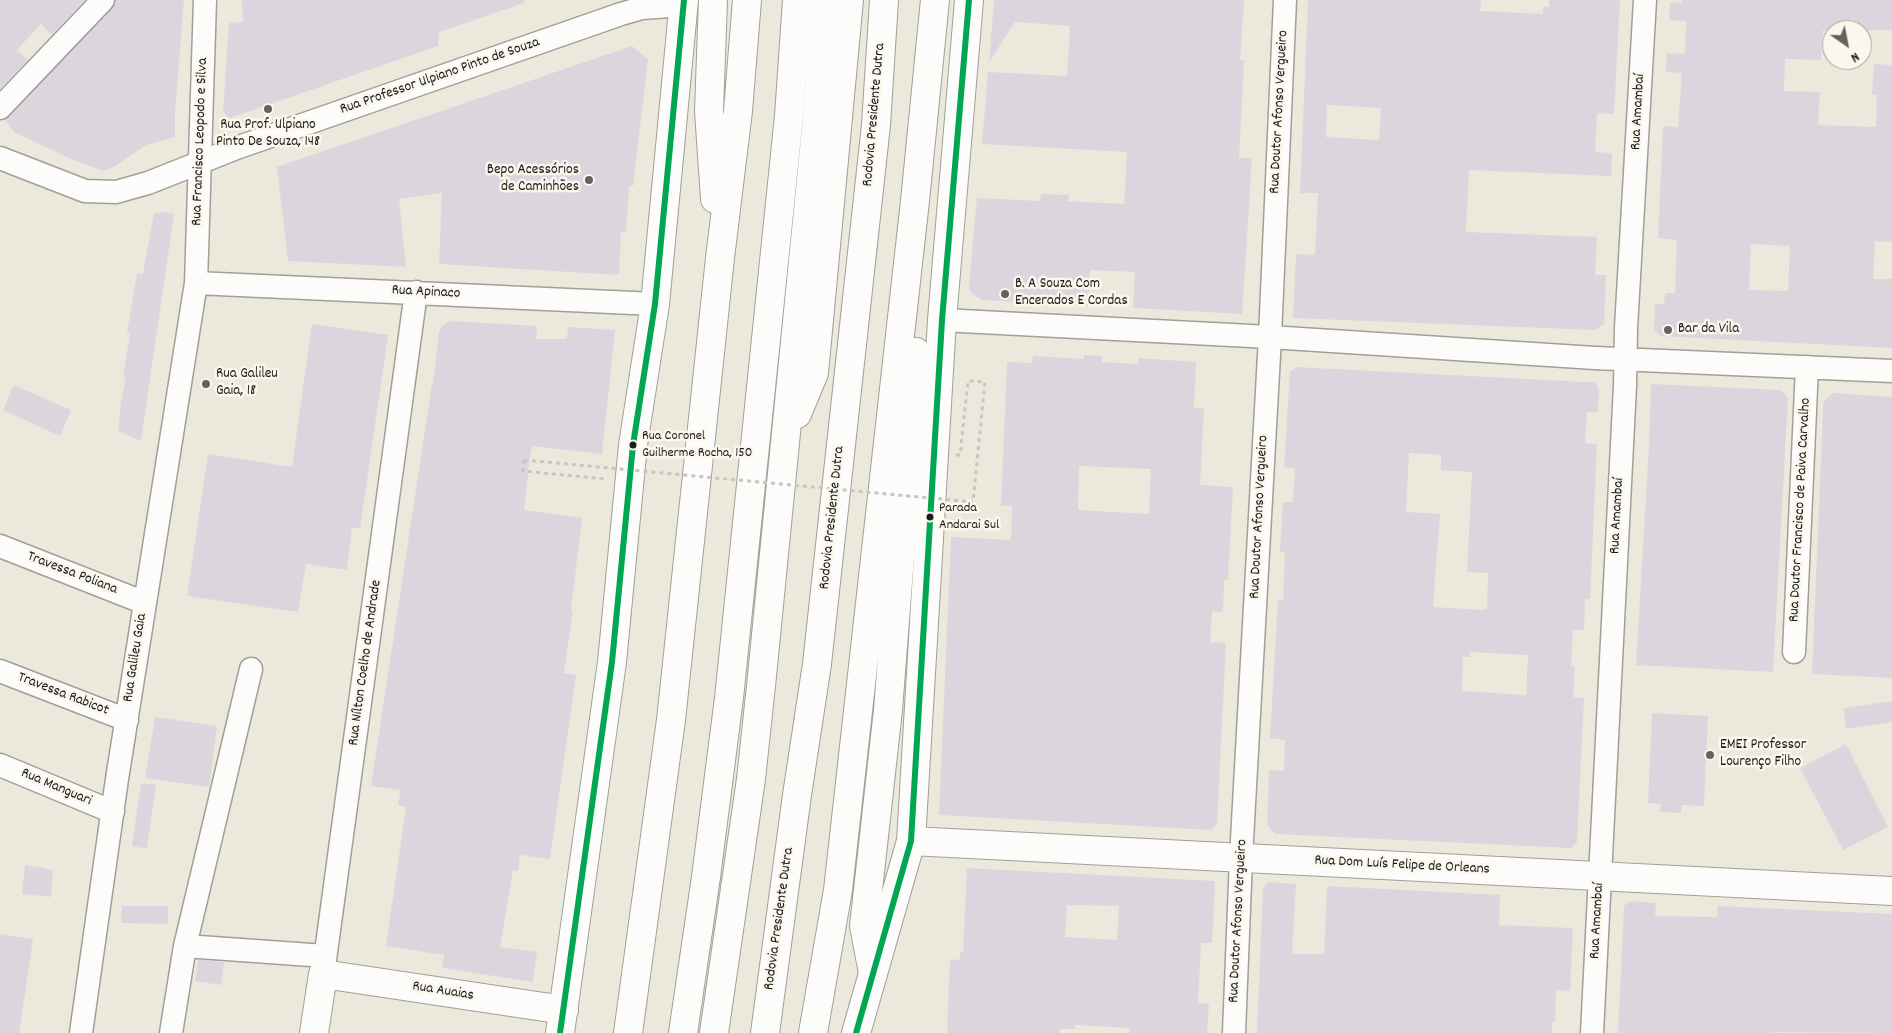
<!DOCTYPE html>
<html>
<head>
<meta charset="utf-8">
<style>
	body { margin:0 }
	#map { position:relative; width:1892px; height:1033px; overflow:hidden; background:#ede8dc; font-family:Dekko,sans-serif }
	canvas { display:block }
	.north { position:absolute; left:1822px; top:20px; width:50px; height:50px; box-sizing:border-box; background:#fbf7ec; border:1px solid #a29f99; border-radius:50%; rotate:147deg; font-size:14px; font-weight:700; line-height:20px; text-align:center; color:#1c1c1c }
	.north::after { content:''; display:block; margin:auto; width:18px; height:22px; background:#65635f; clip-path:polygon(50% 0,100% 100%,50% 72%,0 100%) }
</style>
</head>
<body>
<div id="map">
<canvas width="1892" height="1033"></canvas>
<div class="north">N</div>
</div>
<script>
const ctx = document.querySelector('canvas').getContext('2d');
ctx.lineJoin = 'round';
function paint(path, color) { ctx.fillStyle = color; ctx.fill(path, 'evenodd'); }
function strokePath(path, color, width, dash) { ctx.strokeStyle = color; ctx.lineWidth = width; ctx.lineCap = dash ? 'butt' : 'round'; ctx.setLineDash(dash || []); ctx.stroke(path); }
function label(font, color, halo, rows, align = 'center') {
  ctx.font = font + ' Dekko,sans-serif'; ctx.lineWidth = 5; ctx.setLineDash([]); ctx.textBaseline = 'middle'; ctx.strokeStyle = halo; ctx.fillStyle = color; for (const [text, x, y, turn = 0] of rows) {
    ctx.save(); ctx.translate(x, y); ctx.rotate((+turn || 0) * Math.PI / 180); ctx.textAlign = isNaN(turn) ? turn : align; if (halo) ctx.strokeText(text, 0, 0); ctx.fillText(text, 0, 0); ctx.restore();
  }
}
paint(new Path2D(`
	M 0,0 L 85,0 L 52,35 L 41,24 L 17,50 L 28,60 L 0,89 Z
	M 116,0 L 184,0 L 175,111 L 175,137 L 146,145 L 114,167 L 103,171 L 69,158 L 14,132 L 5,120 L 112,9 Z
	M 242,0 L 524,0 L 524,3 L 439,32 L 438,46 L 230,118 L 223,112 L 229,23 L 243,22 Z
	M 994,0 L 1244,0 L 1240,60 L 1244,60 L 1239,158 L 1252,158 L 1242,314 L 1133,308 L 1135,272 L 1090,270 L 1088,306 L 981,300 L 970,291 L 969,285 L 977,198 L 1040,201 L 1041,194 L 1069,195 L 1068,201 L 1124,204 L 1127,152 L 982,144 L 988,72 L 1067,76 L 1070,26 L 1015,22 L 989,62 Z
	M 1308,0 L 1481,0 L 1480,11 L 1543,14 L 1543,7 L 1549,7 L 1549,0 L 1620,0 L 1614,114 L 1597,113 L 1595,152 L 1612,153 L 1611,176 L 1469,170 L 1466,232 L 1597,237 L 1595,275 L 1606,275 L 1604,324 L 1596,330 L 1293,318 L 1296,254 L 1315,255 L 1318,193 L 1300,193 ZM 1327,105 L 1381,108 L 1379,140 L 1326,137 Z
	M 1682,0 L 1892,0 L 1892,30 L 1823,30 L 1821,60 L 1785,59 L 1784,91 L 1820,92 L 1818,125 L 1876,127 L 1877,95 L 1872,95 L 1874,64 L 1892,65 L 1892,242 L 1875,241 L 1873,279 L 1892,279 L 1892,348 L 1660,336 L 1654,329 L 1655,304 L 1664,304 L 1665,293 L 1675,293 L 1677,240 L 1658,238 L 1663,126 L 1678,127 L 1682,73 L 1666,72 L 1667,53 L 1685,54 L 1686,21 L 1669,20 L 1670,2 L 1682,3 ZM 1751,244 L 1790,246 L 1788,291 L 1749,290 Z
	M 632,46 L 648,59 L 633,186 L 629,186 L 626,232 L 621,231 L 619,275 L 439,264 L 442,193 L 399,199 L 406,267 L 288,261 L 277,167 Z
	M 163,212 L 174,214 L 141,441 L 118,431 L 121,402 L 126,377 L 123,377 L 130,334 L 127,333 L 137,273 L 143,274 L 154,213 Z
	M 451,321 L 537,326 L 536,339 L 567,339 L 568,327 L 615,330 L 602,454 L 532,446 L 532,450 L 531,449 L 524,510 L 582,518 L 571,610 L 573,611 L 564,673 L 576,675 L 550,859 L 520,855 L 518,871 L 513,870 L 500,947 L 537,952 L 533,982 L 442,968 L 444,955 L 386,946 L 406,807 L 398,805 L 401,790 L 371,786 L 432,384 L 433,384 L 439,331 L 442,326 Z
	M 312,324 L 388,335 L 360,529 L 352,527 L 347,570 L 306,564 L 298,612 L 187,596 L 208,454 L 292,467 Z
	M 1084,355 L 1102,356 L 1102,362 L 1138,364 L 1138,358 L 1196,362 L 1194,408 L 1204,409 L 1200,485 L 1233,487 L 1228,580 L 1224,580 L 1223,612 L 1212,611 L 1210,642 L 1226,643 L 1217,824 L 1211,830 L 939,815 L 951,537 L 1011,540 L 1012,506 L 1001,506 L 1007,362 L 1032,363 L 1033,356 L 1084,359 ZM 1079,466 L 1151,469 L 1149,514 L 1078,510 Z
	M 1296,367 L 1585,382 L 1594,382 L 1599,388 L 1598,412 L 1587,412 L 1585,443 L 1597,444 L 1590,599 L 1585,599 L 1584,630 L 1573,630 L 1571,666 L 1575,666 L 1573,697 L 1584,698 L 1577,842 L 1571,848 L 1275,834 L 1267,825 L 1269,770 L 1284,771 L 1285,740 L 1270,738 L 1278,600 L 1283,600 L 1285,552 L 1280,552 L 1283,502 L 1293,502 L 1295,468 L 1284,467 L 1290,372 ZM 1409,453 L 1441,455 L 1441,470 L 1472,472 L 1467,572 L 1488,573 L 1487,609 L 1483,609 L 1483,610 L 1433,607 L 1440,514 L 1406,512 ZM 1470,652 L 1528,655 L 1526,695 L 1462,691 L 1463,657 L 1470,657 Z
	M 1651,384 L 1781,390 L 1788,398 L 1773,672 L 1636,665 L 1649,446 Z
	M 14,385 L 71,410 L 60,436 L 3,410 Z
	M 1833,393 L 1892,397 L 1892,678 L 1812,674 L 1823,409 L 1824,401 Z
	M 1892,701 L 1892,722 L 1846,729 L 1844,708 Z
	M 1652,713 L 1708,716 L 1704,806 L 1681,805 L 1681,813 L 1660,812 L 1661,804 L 1648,803 Z
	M 155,717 L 217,726 L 209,787 L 145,778 Z
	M 1846,744 L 1888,827 L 1843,850 L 1800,768 Z
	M 141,783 L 156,785 L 147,849 L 132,846 Z
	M 25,865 L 53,870 L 51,897 L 22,894 Z
	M 967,868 L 1215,881 L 1212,943 L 1201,943 L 1198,1003 L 1209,1004 L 1207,1033 L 1129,1033 L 1130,1028 L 1075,1025 L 1075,1029 L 1060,1029 L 1059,1033 L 947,1033 L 950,959 L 960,960 L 960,952 L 963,952 ZM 1067,905 L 1119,906 L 1117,940 L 1065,937 Z
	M 1269,882 L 1296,884 L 1292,954 L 1324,954 L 1327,886 L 1500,895 L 1499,925 L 1573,928 L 1570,991 L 1556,990 L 1555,1022 L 1552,1022 L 1552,1033 L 1257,1033 L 1263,887 Z
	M 1630,901 L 1656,903 L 1655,916 L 1717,917 L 1718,906 L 1892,914 L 1892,1033 L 1774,1032 L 1774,1033 L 1618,1033 L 1624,906 Z
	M 122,906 L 168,906 L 168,924 L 121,923 Z
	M 0,934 L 33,939 L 19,1033 L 0,1033 Z
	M 198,960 L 224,962 L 221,985 L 195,981 Z`), '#dbd6de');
const minor = new Path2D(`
	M 0,108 L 103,0
	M 0,158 L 85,191 L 116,192 L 148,183 L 239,147 L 621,14 L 642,8 L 684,5
	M 196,283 L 655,304
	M 942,320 L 1270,337 L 1595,358 L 1892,371
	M 0,546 L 145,603
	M 1794,652 L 1807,367
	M 0,671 L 127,720
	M 0,765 L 113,812
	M 185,946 L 325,956
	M 323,974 L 416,292
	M 81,1033 L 117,779 L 196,283 L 205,0
	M 171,1033 L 185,946 L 251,669
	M 1234,1033 L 1241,858 L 1270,337 L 1285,0
	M 1592,1033 L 1625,386 L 1626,328 L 1645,0`);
const major = new Path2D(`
	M 911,841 L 1892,891
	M 314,1033 L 323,974 L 564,1010
	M 560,1033 L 612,662 L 633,445 L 655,304 L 684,0
	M 856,1033 L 911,841 L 942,320 L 969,0`);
const highway = new Path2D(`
	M 713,0 L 709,111 L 715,199
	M 797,414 L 814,373 L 849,0
	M 873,973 L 864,926 L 888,710 L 916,352
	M 628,1033 L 671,720 L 720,258 L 738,111 L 747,0
	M 683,1033 L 706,877 L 729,698 L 789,116 L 797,0
	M 714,1033 L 751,779 L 761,686 L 817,119 L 825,0
	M 765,1033 L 797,795 L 817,664 L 876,125 L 884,0
	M 813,1033 L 838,890 L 915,201 L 935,0`);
strokePath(minor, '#a29f98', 25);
strokePath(major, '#a29f98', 30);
strokePath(highway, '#a29f98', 30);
strokePath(new Path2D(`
	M 956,455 L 960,455 L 968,381 L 985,382 L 973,502
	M 524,460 L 523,471 L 606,479`), '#c8c6c3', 3, [4, 4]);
strokePath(minor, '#fcfcfa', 22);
strokePath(major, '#fcfcfa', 28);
strokePath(highway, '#fcfcfa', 28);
strokePath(new Path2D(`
	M 524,460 L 973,502`), '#c8c6c3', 3, [4, 4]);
strokePath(new Path2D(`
	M 560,1033 L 612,662 L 633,445 L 655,304 L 684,0
	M 856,1033 L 911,841 L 942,320 L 969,0`), '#00a651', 6);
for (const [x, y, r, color] of [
	[268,109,5,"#65635f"],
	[589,180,5,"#65635f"],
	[1005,294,5,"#65635f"],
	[1668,330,5,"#65635f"],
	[206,384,5,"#65635f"],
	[633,445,4.5,"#1c1c1c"],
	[930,517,4.5,"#1c1c1c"],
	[1710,755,5,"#65635f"]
]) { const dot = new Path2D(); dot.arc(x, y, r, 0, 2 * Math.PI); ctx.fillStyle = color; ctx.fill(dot); strokePath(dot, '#fbf7ec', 2); }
label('14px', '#1c1c1c', '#fbf7ec', [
	["Rua Coronel",642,437],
	["Guilherme Rocha, 150",642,454],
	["Parada",939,509],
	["Andarai Sul",939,526]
], 'left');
label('15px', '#1c1c1c', '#fbf7ec', [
	["Rua Professor Ulpiano Pinto de Souza",440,77,-19],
	["Rua Doutor Afonso Vergueiro",1280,112,-87],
	["Rua Amambaí",1639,112,-87],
	["Rodovia Presidente Dutra",875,115,-85],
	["Rua Francisco Leopodo e Silva",201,142,-88],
	["Rua Apinaco",426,293,3],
	["Rua Doutor Francisco de Paiva Carvalho",1801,510,-87],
	["Rua Amambaí",1618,516,-87],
	["Rua Doutor Afonso Vergueiro",1260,517,-87],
	["Rodovia Presidente Dutra",833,518,-84],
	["Travessa Poliana",72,574,21],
	["Rua Galileu Gaia",136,658,-81],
	["Rua Nílton Coelho de Andrade",366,663,-82],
	["Travessa Rabicot",63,695,21],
	["Rua Manguari",56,788,23],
	["Rua Dom Luís Felipe de Orleans",1402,866,3],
	["Rodovia Presidente Dutra",780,919,-82],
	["Rua Doutor Afonso Vergueiro",1239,921,-87],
	["Rua Amambaí",1598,921,-87],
	["Rua Auaias",443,992,9]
]);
label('15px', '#1c1c1c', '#fbf7ec', [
	["Rua Prof. Ulpiano",268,126,"center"],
	["Pinto De Souza, 148",268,143,"center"],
	["Bepo Acessórios",579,171,"right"],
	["de Caminhões",579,188,"right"],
	["B. A Souza Com",1015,285],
	["Encerados E Cordas",1015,302],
	["Bar da Vila",1678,330],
	["Rua Galileu",216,375],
	["Gaia, 18",216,392],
	["EMEI Professor",1720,746],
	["Lourenço Filho",1720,763]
], 'left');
</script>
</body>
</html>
